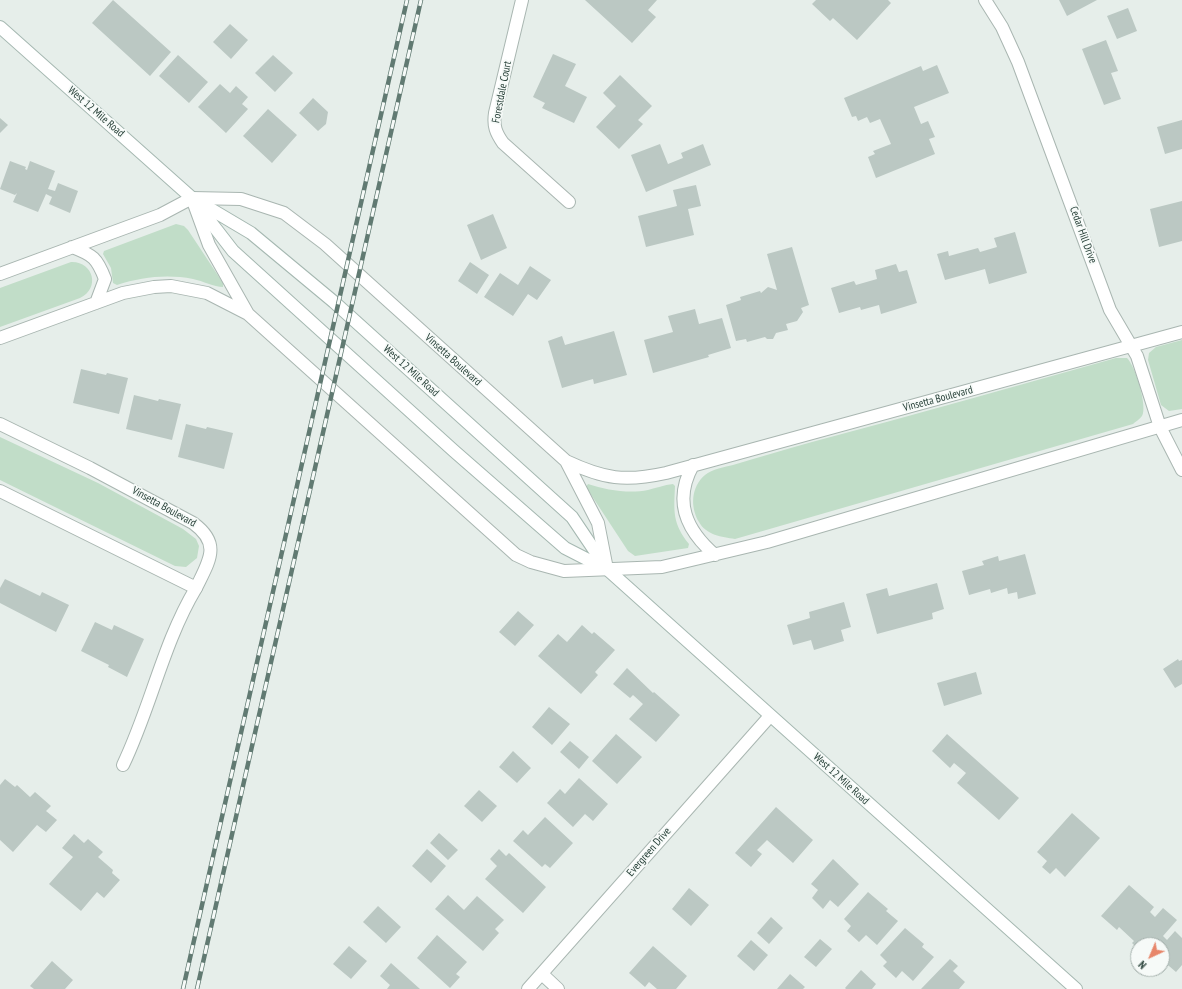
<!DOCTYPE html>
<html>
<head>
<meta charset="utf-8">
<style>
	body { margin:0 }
	#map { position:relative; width:1182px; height:989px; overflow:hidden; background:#e6eeea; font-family:"PT Sans Narrow",sans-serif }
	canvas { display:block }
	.north { position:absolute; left:1130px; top:937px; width:40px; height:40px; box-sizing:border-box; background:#f6faf8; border:1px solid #a3afab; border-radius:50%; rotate:224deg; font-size:11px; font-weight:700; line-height:16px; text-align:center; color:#263f37 }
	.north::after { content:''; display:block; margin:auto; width:14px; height:18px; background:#e7866a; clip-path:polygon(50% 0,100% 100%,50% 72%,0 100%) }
</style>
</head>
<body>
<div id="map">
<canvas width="1182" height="989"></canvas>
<div class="north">N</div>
</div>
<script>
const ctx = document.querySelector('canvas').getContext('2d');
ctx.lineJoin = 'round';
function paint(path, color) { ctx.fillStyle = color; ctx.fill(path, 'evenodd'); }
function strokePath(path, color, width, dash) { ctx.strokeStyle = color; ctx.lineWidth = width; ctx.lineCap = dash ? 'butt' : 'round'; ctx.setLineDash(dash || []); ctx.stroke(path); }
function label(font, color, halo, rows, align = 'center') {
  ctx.font = font + ' "PT Sans Narrow",sans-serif'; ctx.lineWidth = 3.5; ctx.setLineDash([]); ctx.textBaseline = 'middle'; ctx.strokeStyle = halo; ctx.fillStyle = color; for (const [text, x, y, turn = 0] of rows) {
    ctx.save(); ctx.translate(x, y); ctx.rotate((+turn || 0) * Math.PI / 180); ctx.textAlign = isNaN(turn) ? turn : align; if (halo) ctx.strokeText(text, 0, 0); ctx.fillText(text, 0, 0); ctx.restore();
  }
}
paint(new Path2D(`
	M 176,224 L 184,226 L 188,230 L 223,283 L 223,287 C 214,287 203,281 193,279 C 167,274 142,277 117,285 L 113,283 L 111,268 L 103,254 L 104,251 Z
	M 71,262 C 93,261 101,288 80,298 L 0,327 L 0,288 Z
	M 1182,340 L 1182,409 L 1169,411 L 1161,405 L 1148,360 L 1149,353 L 1156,347 Z
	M 1116,358 L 1127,358 C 1135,365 1148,407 1142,416 C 1140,419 1135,422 1133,424 L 735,539 C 722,537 706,535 699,522 C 690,507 691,487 705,475 C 712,469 725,467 733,465 C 760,457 786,449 812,442 C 914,415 1015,386 1116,358 Z
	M 0,437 L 98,483 L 183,529 L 196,539 L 199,546 L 197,558 L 186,567 L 175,566 L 0,480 Z
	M 588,484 C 606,490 629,494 648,490 C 656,488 664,485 673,484 L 675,486 C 674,511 672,523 689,544 L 688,548 L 635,556 L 628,551 L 586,487 Z`), '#c1ddc8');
paint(new Path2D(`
	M 113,0 L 171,52 L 150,76 L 92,23 Z
	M 585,0 L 657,0 L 648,10 L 656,17 L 632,43 Z
	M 816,0 L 888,0 L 891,3 L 857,40 L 833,18 L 830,21 L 812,4 Z
	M 1059,0 L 1097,0 L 1067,16 Z
	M 1128,8 L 1137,31 L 1117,39 L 1107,16 Z
	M 230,24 L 248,40 L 231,59 L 213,42 Z
	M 1106,40 L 1118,71 L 1111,73 L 1121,99 L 1104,105 L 1082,49 Z
	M 553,54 L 576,64 L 565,86 L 587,97 L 574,123 L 542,108 L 545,103 L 533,97 Z
	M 178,55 L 208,82 L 189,103 L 159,76 Z
	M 273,55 L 293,73 L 275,92 L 255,73 Z
	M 937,65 L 949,93 L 914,107 L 921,124 L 928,121 L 935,137 L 929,139 L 935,154 L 876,178 L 868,157 L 875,154 L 873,151 L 891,144 L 888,137 L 880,119 L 870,123 L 867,117 L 858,121 L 856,116 L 852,117 L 844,98 L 921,66 L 923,71 Z
	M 620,75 L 652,106 L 638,120 L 643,124 L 619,149 L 596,127 L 616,106 L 603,93 Z
	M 220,84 L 230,93 L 236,86 L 248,97 L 242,104 L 248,109 L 226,133 L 198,107 Z
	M 313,98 L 328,112 L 326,124 L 318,131 L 299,113 Z
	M 268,109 L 297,135 L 272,163 L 243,136 Z
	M 0,118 L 8,125 L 0,133 Z
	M 1182,120 L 1182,149 L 1165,154 L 1157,127 Z
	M 660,144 L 668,164 L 683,158 L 681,153 L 703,144 L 711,165 L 646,192 L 631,155 Z
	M 10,161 L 26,167 L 25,169 L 27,170 L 30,161 L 55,171 L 48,189 L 55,191 L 58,183 L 78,191 L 70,213 L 49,204 L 52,197 L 46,194 L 38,212 L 13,202 L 17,193 L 15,195 L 0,189 Z
	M 696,185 L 701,206 L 688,209 L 694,235 L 646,247 L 638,216 L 677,206 L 673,190 Z
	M 1182,201 L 1182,241 L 1159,247 L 1150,209 Z
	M 493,214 L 507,248 L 481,260 L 467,225 Z
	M 1015,232 L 1027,273 L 989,284 L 985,269 L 945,280 L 937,254 L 948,251 L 949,256 L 978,248 L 980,252 L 997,247 L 994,238 Z
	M 792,247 L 809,305 L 801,308 L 803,312 L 797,321 L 786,324 L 788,330 L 776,333 L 773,339 L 767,339 L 765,337 L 747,342 L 746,339 L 736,341 L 726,305 L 741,300 L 740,297 L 760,291 L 761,293 L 768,287 L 777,290 L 767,254 Z
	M 470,262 L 489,275 L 477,294 L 458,281 Z
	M 896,264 L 899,272 L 907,270 L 917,303 L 881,314 L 879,305 L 861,310 L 860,307 L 839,313 L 831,288 L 854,281 L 856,285 L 877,279 L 875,270 Z
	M 530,266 L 551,280 L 537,300 L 528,294 L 513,316 L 484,297 L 500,273 L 518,285 Z
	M 695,309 L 699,324 L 722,318 L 731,348 L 708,355 L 709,357 L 653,373 L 644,340 L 673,332 L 668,316 Z
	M 614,331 L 627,375 L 594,384 L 593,379 L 562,388 L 548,341 L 562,336 L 565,345 Z
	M 81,369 L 106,375 L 107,373 L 128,378 L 119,414 L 73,403 Z
	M 134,395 L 158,401 L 159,399 L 181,404 L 172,440 L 126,429 Z
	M 186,424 L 206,429 L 207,427 L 233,433 L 224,469 L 178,457 Z
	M 1025,554 L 1036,594 L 1018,599 L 1017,592 L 1008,594 L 1007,588 L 991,593 L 990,589 L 969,595 L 962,571 L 984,565 L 982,561 L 998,556 L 999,561 Z
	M 5,579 L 40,596 L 42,592 L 69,605 L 56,632 L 0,603 L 0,588 Z
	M 937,583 L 944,609 L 932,613 L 933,619 L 877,634 L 866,594 L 887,588 L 889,596 Z
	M 844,602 L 851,627 L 841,630 L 844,641 L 814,650 L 811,640 L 793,645 L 787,625 L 810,618 L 809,612 Z
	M 518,611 L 534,625 L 515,646 L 499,632 Z
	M 95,622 L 112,630 L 114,625 L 144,639 L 127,677 L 108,667 L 109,665 L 81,651 Z
	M 582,625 L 592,634 L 594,632 L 615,650 L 595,672 L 598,675 L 581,694 L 538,656 L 558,634 L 567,642 Z
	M 1178,659 L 1179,661 L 1182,660 L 1182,684 L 1175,688 L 1163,669 Z
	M 627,668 L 653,693 L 654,692 L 680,715 L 656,742 L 629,719 L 643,704 L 633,695 L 630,698 L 613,684 Z
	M 976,672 L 982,694 L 944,706 L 937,683 Z
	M 549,707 L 570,724 L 552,745 L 532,727 Z
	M 616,734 L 642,757 L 617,784 L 592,761 Z
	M 947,734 L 1019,798 L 999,820 L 957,783 L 966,773 L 954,763 L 950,768 L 932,751 Z
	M 570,741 L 589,757 L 579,769 L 560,752 Z
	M 513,751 L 531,768 L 517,783 L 499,767 Z
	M 579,778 L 608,804 L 593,821 L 585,814 L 573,827 L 547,803 L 560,789 L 565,794 Z
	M 5,779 L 15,787 L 17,785 L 30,797 L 35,792 L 51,806 L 46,811 L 57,820 L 46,832 L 37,825 L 13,852 L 0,840 L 0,785 Z
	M 479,790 L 497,806 L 482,822 L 464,806 Z
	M 776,807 L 813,840 L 793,863 L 767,840 L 757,850 L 762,854 L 751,867 L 735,853 Z
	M 1072,813 L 1100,838 L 1065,877 L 1056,868 L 1050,874 L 1042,867 L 1047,861 L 1037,852 Z
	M 545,817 L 573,843 L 550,868 L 545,864 L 542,867 L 513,841 L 523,830 L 528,835 Z
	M 439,833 L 458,850 L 448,860 L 430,843 Z
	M 74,834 L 84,843 L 88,839 L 103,852 L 98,857 L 113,870 L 112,873 L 120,880 L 104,898 L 97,892 L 81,911 L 49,884 L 73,857 L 62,848 Z
	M 427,849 L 446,866 L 431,883 L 412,866 Z
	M 499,849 L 506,856 L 509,853 L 546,887 L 523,913 L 485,879 L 497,866 L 490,859 Z
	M 833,859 L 859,884 L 838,907 L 830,900 L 823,909 L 812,898 L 818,890 L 811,884 Z
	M 1129,885 L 1154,907 L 1150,912 L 1155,917 L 1163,908 L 1177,920 L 1163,936 L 1167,940 L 1175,931 L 1182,938 L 1182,965 L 1176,972 L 1162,960 L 1162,945 L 1138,945 L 1138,949 L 1132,943 L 1134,941 L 1119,927 L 1117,930 L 1101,916 Z
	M 689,888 L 709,905 L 691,926 L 672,909 Z
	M 868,892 L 888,909 L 886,911 L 898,921 L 877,945 L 866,935 L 859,942 L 847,931 L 851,926 L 844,919 Z
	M 448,895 L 464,910 L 477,896 L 504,920 L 495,929 L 499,933 L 483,951 L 435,909 Z
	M 378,906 L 401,927 L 386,943 L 363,922 Z
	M 771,917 L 783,928 L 769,944 L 757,933 Z
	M 905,928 L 924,944 L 922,947 L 934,957 L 913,981 L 902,971 L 896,978 L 883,966 L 887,962 L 880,955 Z
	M 437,935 L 467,962 L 456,974 L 460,977 L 450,988 L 417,958 Z
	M 820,939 L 832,949 L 816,967 L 804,957 Z
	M 751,940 L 768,955 L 754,971 L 737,956 Z
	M 349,946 L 367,961 L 351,979 L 333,964 Z
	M 653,946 L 687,976 L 676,989 L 657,989 L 649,982 L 645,987 L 629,973 Z
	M 950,959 L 958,966 L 953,971 L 965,982 L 959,989 L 921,989 Z
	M 52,961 L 73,980 L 65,989 L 34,989 L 30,986 Z
	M 391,963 L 420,989 L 387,989 L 390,985 L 380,976 Z
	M 861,970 L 876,984 L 872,989 L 846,989 L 845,988 Z
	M 790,974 L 805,987 L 803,989 L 777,989 Z`), '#bbc8c3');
const service = new Path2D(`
	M 123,765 C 151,707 163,643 196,588`);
const minor = new Path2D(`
	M 522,0 L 495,113 C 493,126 496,133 503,143 L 569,202
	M 985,0 L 1002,27 L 1018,62 L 1110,310 L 1137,356 L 1160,427 L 1182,470
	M 193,201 L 209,245 L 248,314
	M 72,247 C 93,255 97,258 105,279 L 96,303
	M 0,274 L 160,215 L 192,198 L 241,199 L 284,213 L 325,244 L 566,461 C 604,479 625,482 666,473 L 1182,332
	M 0,338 L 123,293 L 154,287 L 171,286 L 207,293 L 248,314 L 516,555 L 531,562 L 564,571 L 662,567 L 767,542 L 1182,420
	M 0,424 L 90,468 L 193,523 C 222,544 209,561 196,588 L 0,491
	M 566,461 L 598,523 L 607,569
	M 693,465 C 673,501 686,530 715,555
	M 542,974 L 558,989
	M 528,989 L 770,716`);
const secondary = new Path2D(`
	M 0,27 L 192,198 L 233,251 L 454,451 L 565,548 L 606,569
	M 192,198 L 251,233 L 334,302 L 572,517 L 607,569 L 1076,989`);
strokePath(service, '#a9b6b1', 14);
strokePath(minor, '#a9b6b1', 14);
strokePath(secondary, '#a5b8b1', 14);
strokePath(service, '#fff', 12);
strokePath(minor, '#fff', 12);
strokePath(secondary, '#fff', 12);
const rail = new Path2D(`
	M 183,989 L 407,0
	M 197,989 L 421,0`);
strokePath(rail, '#617a72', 4.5);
strokePath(rail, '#f6faf8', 3, [9]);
label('11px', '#263f37', '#f6faf8', [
	["Forestdale Court",502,92,-79],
	["West 12 Mile Road",96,112,41],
	["Cedar Hill Drive",1083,235,70],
	["Vinsetta Boulevard",453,360,42],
	["West 12 Mile Road",411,371,42],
	["Vinsetta Boulevard",938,399,-15],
	["Vinsetta Boulevard",164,507,29],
	["West 12 Mile Road",841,779,42],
	["Evergreen Drive",649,852,-49]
]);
</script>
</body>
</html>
